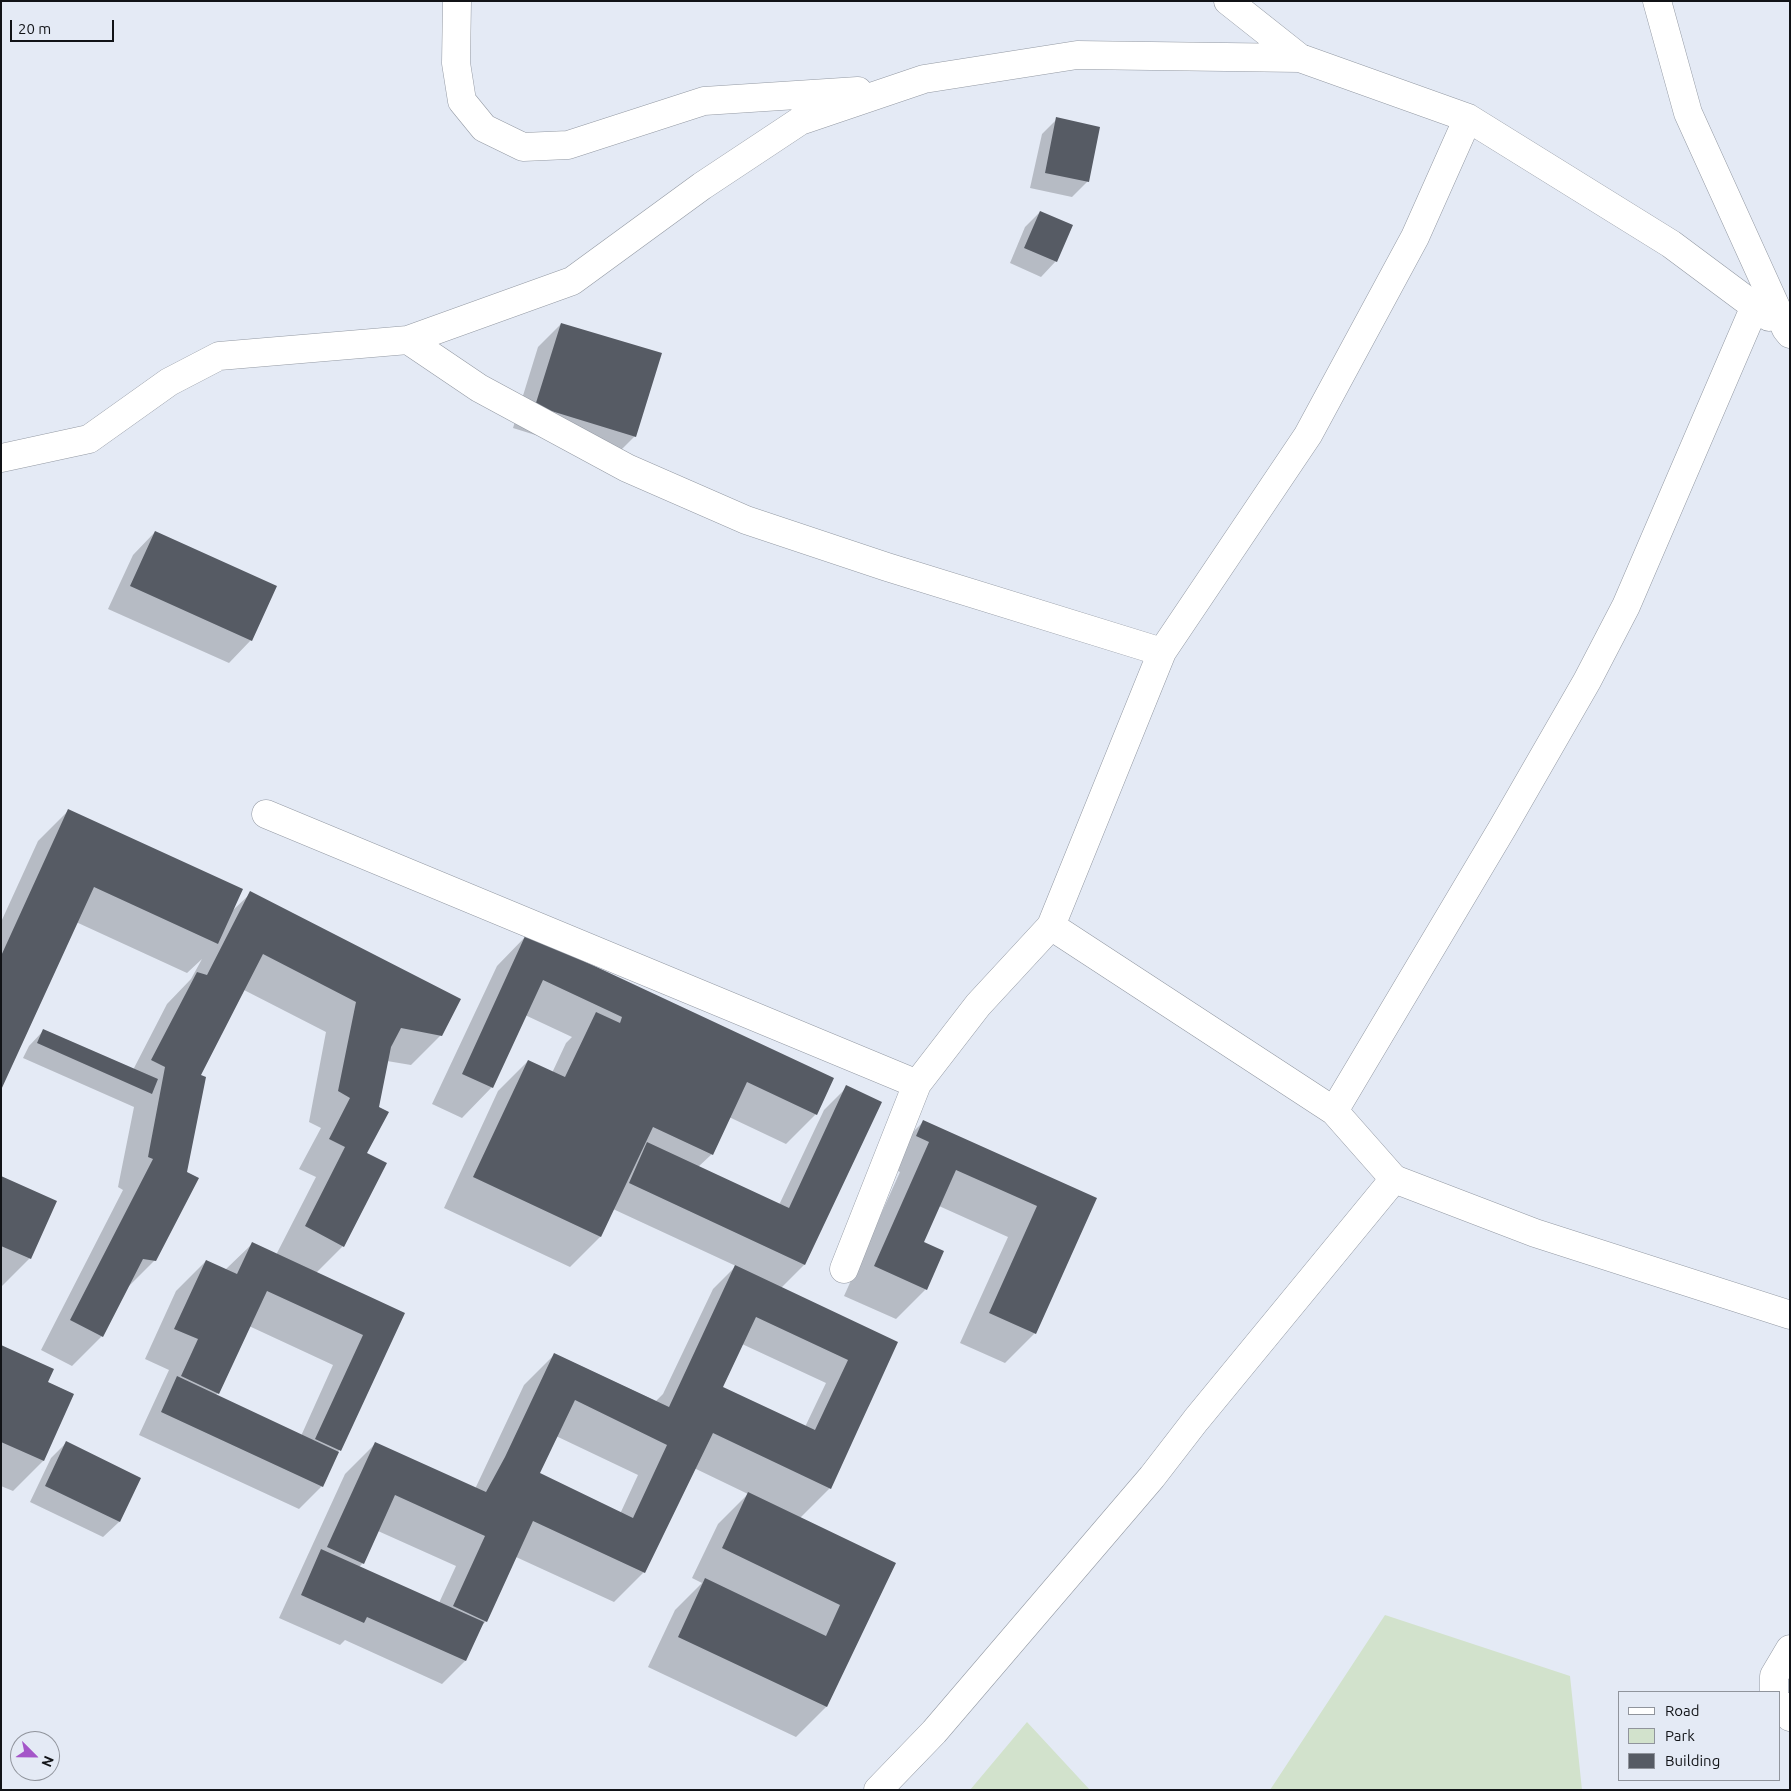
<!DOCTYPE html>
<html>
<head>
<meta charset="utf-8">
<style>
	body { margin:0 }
	#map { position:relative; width:1791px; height:1791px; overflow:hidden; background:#e4eaf5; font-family:Ubuntu,sans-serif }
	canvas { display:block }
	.frame { position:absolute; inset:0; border:2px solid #111317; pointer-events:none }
	.legend { position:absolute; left:1618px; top:1691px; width:162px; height:90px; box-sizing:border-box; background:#e4eaf5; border:1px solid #90949c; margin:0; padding:6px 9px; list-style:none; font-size:15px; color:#111317 }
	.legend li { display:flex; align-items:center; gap:10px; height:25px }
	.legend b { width:25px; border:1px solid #90949c }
	.north { position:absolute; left:10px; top:1731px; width:50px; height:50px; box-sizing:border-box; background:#e4eaf5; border:1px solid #90949c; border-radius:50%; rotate:113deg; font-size:14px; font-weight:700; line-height:20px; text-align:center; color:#111317 }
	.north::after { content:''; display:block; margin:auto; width:18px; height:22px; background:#a456c8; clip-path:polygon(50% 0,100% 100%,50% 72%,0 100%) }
	.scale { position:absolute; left:10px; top:20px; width:104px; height:22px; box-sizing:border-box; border:2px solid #111317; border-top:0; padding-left:6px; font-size:15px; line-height:18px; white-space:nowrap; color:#111317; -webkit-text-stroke:4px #e4eaf5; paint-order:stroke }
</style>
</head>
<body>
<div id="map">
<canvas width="1791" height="1791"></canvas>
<div class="frame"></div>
<ul class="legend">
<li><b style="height:6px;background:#fff"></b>Road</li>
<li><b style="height:14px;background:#d2e2cc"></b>Park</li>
<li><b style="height:14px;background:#565b64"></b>Building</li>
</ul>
<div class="north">N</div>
<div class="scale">20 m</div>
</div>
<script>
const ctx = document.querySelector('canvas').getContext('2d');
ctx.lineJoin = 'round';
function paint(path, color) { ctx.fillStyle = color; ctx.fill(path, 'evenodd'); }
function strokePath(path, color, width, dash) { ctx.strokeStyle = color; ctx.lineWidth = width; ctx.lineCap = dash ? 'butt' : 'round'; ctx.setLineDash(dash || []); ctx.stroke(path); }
paint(new Path2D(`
	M 1385,1615 L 1570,1676 L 1582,1790 L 1270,1790 Z
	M 1027,1722 L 1090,1790 L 970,1790 Z`), '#d2e2cc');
paint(new Path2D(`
	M 1057,119 L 1088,181 L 1072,197 L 1030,188 L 1042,134 Z
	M 1040,212 L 1056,261 L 1041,277 L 1010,263 L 1025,227 Z
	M 561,324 L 635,436 L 612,459 L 513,428 L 538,347 Z
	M 155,532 L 251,640 L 229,663 L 108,609 L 133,555 Z
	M 69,810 L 231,912 L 251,893 L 441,1035 L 411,1065 L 387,1061 L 343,1246 L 316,1273 L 404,1314 L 322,1486 L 299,1509 L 139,1435 L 169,1370 L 145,1359 L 176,1291 L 206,1261 L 225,1270 L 252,1244 L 276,1255 L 316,1177 L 299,1169 L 321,1128 L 309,1122 L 326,1032 L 244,990 L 200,1075 L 155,1260 L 125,1290 L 102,1336 L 72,1366 L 41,1350 L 123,1190 L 118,1187 L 134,1107 L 23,1058 L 29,1046 L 44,1030 L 133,1070 L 167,1004 L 191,979 L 202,959 L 187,973 L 76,922 L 1,1087 L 1,922 L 38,841 ZM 249,1326 L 333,1365 L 301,1436 L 215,1396 L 218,1393 Z
	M 527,935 L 816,1114 L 786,1144 L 729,1117 L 712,1154 L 698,1167 L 779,1205 L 824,1110 L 847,1087 L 804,1265 L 781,1288 L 896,1343 L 830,1488 L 800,1518 L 895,1563 L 826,1707 L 796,1737 L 648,1667 L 675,1610 L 702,1583 L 692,1578 L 718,1524 L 748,1494 L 694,1468 L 644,1572 L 614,1602 L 516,1557 L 486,1621 L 480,1628 L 465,1661 L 442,1684 L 345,1640 L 340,1645 L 279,1618 L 345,1474 L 375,1444 L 475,1489 L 524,1385 L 555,1354 L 656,1401 L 663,1394 L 713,1289 L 736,1266 L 613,1209 L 600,1237 L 570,1267 L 444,1208 L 498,1091 L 528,1061 L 552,1073 L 566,1043 L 572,1037 L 525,1015 L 492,1087 L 462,1118 L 432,1104 L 497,966 ZM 742,1344 L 826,1383 L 805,1427 L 721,1387 ZM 556,1436 L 638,1475 L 620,1514 L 538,1474 ZM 378,1531 L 456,1566 L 439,1603 L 358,1568 L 363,1563 Z
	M 924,1121 L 1095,1199 L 1035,1333 L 1005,1363 L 960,1343 L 1008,1237 L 939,1206 L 922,1243 L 926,1289 L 896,1319 L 844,1296 L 900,1172 L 887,1166 L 893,1152 Z
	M 1,1177 L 30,1258 L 1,1287 Z
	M 1,1347 L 47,1382 L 73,1394 L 43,1461 L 13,1491 L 1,1486 Z
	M 66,1443 L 139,1478 L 119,1522 L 103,1537 L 30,1502 L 51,1458 Z`), '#0003');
paint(new Path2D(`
	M 1056,117 L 1100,127 L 1089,182 L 1045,173 Z
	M 1040,211 L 1073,225 L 1057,262 L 1024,248 Z
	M 561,323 L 662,353 L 636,437 L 535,406 Z
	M 155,531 L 277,586 L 252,641 L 130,586 Z
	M 68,809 L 243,889 L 218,944 L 94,887 L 1,1090 L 1,956 Z
	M 250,891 L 461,999 L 442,1036 L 401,1028 L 391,1047 L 379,1107 L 389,1112 L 367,1153 L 387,1163 L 344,1247 L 305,1226 L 345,1147 L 329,1139 L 350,1098 L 338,1091 L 356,1002 L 263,954 L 201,1075 L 206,1077 L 187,1172 L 199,1178 L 156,1261 L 143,1259 L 103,1337 L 70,1320 L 153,1159 L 148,1157 L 165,1067 L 151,1060 L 197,972 L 207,975 Z
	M 526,934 L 834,1078 L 817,1115 L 747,1082 L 713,1155 L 653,1127 L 601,1237 L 473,1177 L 528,1060 L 565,1077 L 596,1012 L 620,1023 L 622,1017 L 543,980 L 493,1088 L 462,1074 Z
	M 43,1029 L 158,1079 L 152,1094 L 37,1043 Z
	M 846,1085 L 882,1102 L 805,1265 L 629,1183 L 647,1142 L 789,1208 Z
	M 923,1120 L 1097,1198 L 1036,1334 L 989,1313 L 1037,1206 L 956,1170 L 924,1242 L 944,1251 L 927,1290 L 874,1266 L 929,1142 L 916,1136 Z
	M 1,1176 L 57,1201 L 31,1259 L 1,1246 Z
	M 252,1242 L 405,1313 L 341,1451 L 315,1439 L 363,1335 L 267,1291 L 219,1394 L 181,1376 L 198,1339 L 174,1329 L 206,1260 L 237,1274 Z
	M 735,1265 L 898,1342 L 831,1489 L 713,1433 L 645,1573 L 533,1521 L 487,1622 L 453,1606 L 485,1536 L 395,1495 L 364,1564 L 327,1547 L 375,1442 L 486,1492 L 505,1457 L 554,1353 L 669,1407 ZM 756,1317 L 848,1360 L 815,1430 L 723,1387 ZM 575,1400 L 667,1445 L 633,1518 L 540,1473 Z
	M 1,1345 L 54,1369 L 48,1382 L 74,1394 L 44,1461 L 1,1442 Z
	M 177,1376 L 339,1452 L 323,1487 L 161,1412 Z
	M 66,1441 L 141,1478 L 120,1522 L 45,1486 Z
	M 748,1492 L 896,1563 L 827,1707 L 678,1637 L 705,1578 L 826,1636 L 840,1605 L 722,1548 Z
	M 321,1549 L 484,1622 L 466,1661 L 367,1617 L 364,1623 L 301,1595 Z`), '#565b64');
const minor = new Path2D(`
	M 457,1 L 456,63 L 462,101 L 484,128 L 523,147 L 568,145 L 704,101 L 858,91
	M 1228,1 L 1300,58 L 1468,118 L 1671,244 L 1769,317
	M 408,340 L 479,388 L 627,468 L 746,520 L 887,567 L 1162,652
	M 1,458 L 89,439 L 169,382 L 219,356 L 408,340 L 572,281 L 702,186 L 800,121 L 924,79 L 1077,55 L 1300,58
	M 266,814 L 917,1084 L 978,1005 L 1051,926
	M 1334,1111 L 1503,827 L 1587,681 L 1626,606 L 1755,306
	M 1394,1179 L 1334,1111 L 1051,926 L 1162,652 L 1308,435 L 1415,237 L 1468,118
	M 844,1269 L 917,1084
	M 1774,1692 L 1774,1676 L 1790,1649
	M 1780,1704 L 1790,1717`);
const tertiary = new Path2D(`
	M 1657,1 L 1688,113 L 1786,329 L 1790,334
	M 878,1790 L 934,1732 L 1152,1477 L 1196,1420 L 1394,1179 L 1535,1233 L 1790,1315`);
strokePath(minor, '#9399a3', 29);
strokePath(tertiary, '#9399a3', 29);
strokePath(minor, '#fff', 28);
strokePath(tertiary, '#fff', 28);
</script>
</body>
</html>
